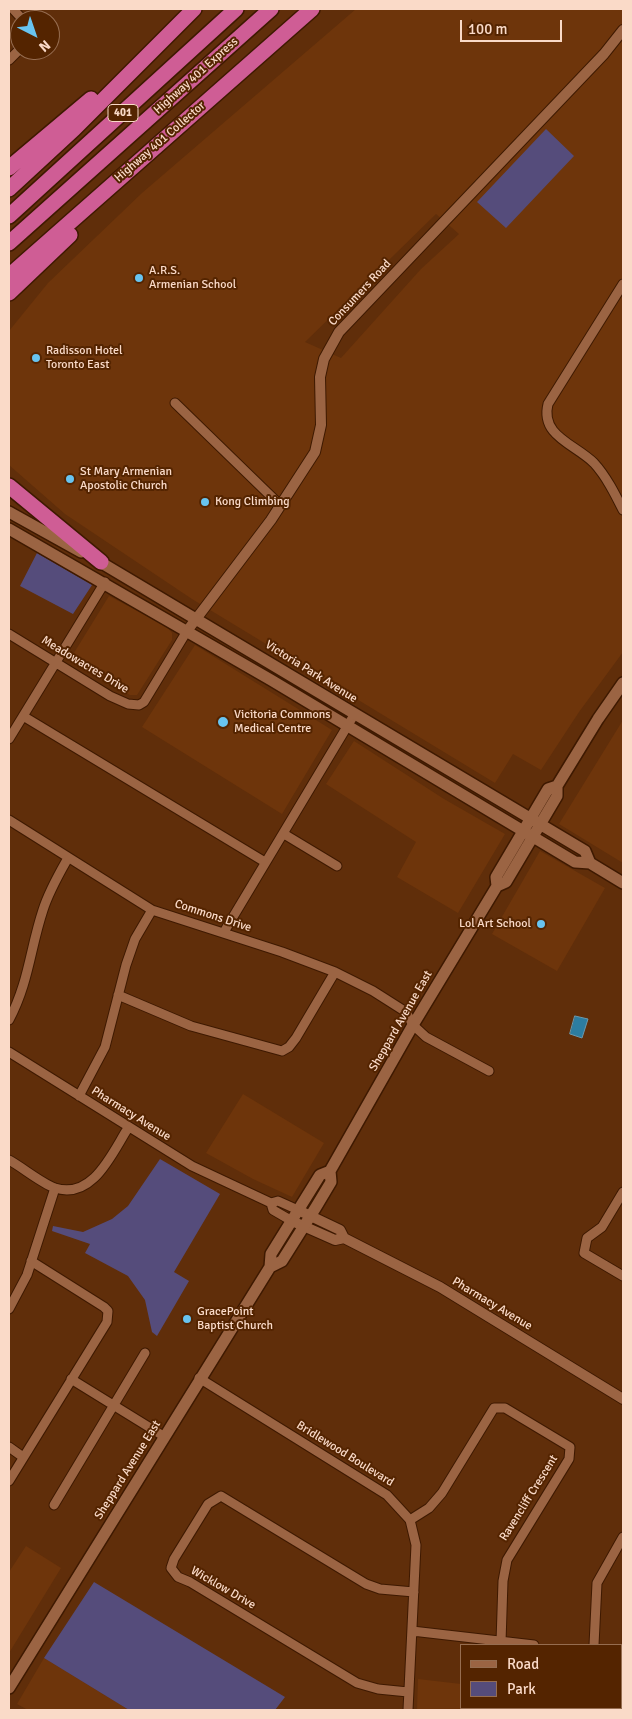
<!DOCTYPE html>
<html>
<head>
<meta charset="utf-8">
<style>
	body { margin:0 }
	#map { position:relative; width:632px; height:1719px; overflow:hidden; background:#602e0a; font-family:Signika,sans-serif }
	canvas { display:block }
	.frame { position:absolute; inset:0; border:10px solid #fadac8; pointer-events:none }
	.legend { position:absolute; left:460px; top:1644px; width:162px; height:65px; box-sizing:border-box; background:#542400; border:1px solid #966d50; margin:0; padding:6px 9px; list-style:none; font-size:15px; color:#fadac8 }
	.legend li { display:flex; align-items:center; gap:10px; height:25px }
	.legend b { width:25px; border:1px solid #966d50 }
	.north { position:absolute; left:10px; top:10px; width:50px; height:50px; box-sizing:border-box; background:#542400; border:1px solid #966d50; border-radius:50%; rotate:139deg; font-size:14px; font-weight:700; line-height:20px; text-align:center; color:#fadac8 }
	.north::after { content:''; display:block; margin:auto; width:18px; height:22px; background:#68c4f0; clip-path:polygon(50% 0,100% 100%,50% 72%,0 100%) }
	.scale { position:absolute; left:460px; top:20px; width:102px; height:22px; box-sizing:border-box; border:2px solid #fadac8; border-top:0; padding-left:6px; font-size:15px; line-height:18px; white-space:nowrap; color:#fadac8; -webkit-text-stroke:4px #542400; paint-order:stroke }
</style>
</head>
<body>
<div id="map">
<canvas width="632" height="1719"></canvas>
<div class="frame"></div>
<ul class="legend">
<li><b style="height:6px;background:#9b6443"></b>Road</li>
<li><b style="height:14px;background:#554c7b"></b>Park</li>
</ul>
<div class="north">N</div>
<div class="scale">100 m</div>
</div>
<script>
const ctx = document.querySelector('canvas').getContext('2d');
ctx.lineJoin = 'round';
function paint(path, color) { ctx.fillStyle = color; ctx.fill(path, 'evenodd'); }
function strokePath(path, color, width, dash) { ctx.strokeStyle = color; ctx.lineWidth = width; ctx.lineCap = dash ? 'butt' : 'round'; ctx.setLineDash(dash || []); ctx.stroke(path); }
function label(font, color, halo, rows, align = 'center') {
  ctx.font = font + ' Signika,sans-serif'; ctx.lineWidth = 4; ctx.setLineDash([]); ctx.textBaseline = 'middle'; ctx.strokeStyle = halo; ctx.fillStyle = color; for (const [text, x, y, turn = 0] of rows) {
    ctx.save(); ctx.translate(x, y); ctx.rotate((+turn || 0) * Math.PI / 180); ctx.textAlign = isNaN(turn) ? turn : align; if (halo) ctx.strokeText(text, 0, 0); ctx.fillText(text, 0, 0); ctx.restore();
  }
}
paint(new Path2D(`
	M 356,9 L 623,9 L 623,652 L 579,712 L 541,770 L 513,754 L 495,783 L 192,599 L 65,514 L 9,465 L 9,331 L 48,283 L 142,193 ZM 436,214 L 459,234 L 421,269 L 341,358 L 305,342 Z
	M 109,596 L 166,626 L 172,633 L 172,640 L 137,695 L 130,695 L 69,661 Z
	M 195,645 L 332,730 L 282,814 L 142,727 Z
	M 623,720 L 623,863 L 559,824 Z
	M 354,741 L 444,799 L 505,834 L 458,913 L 397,877 L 416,842 L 326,784 Z
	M 540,851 L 605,888 L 557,971 L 492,934 Z
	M 243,1094 L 324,1143 L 292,1197 L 253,1179 L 206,1153 Z
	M 26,1546 L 61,1568 L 9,1653 L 9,1572 Z
	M 44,1658 L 129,1710 L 28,1710 L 17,1704 Z
	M 418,1679 L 461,1684 L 461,1708 L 604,1708 L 604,1710 L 417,1710 Z`), '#6e350b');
paint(new Path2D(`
	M 546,129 L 574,156 L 506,228 L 477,202 Z
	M 37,553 L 92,585 L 73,614 L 20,586 Z
	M 160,1159 L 220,1194 L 174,1272 L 189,1281 L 157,1336 L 152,1332 L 145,1300 L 128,1276 L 85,1253 L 90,1244 L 52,1231 L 53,1226 L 83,1232 L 112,1219 L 128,1206 Z
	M 94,1582 L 285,1697 L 275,1710 L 129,1710 L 44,1658 Z`), '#554c7b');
const water = new Path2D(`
	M 575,1016 L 588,1019 L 582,1038 L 570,1034 Z`);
paint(water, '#2d7da1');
strokePath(water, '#6a99ad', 1);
const minor = new Path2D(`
	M 13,9 L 23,20
	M 9,60 L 20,49
	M 623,284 L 548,404 C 540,436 575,444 594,463 C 606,476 615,494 623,510
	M 175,403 L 281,506
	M 9,634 L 110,696 L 128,704 L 139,705 L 144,702 L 187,631
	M 23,716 L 265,862
	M 9,739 L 105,582
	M 9,820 L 152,910 L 282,952 L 335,972 L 373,991 L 406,1012 L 413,1025 L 426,1037 L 489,1071
	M 284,834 L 337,866
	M 224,932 L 354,715
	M 118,995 L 191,1026 L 282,1051 L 289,1047 L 296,1038 L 335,972
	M 9,1020 C 29,982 30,949 43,910 C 49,891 59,874 68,858
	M 9,1052 L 192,1166 L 271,1203 L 278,1201 L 298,1210
	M 79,1096 L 105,1047 L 126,965 L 135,939 L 152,910
	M 9,1160 C 22,1167 41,1183 55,1188 C 93,1200 112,1153 128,1128
	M 623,1192 L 602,1227 L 587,1238 L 584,1253 L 623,1276
	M 271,1203 L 273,1210 L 292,1221
	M 9,1309 L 27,1275 L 55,1188
	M 199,1378 L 387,1495 L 410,1520 L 416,1545 L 408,1710
	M 71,1379 L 165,1437
	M 9,1447 L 23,1457
	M 9,1481 L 107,1322 L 108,1311 L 104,1307 L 31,1261
	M 54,1505 L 145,1353
	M 410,1520 L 429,1508 L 442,1493 L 494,1408 L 505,1408 L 570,1447 L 569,1459 L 507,1560 L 503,1581 L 501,1642
	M 412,1631 L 534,1645
	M 594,1645 L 597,1583 L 623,1537
	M 621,1656 L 623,1656
	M 408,1692 L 378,1689 L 357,1683 L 190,1582 L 178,1577 L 171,1568 L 174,1559 L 208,1504 L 221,1496 L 366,1584 L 380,1589 L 414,1592`);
const tertiary = new Path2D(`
	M 187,631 L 271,520 L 315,452 L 321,425 L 320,377 L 324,359 L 339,332 L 604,54 L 623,30
	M 298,1210 L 340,1230 L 344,1238 L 440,1287 L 623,1399
	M 292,1221 L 335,1240 L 344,1238`);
const secondary = new Path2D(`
	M 9,512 L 81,552
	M 9,529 L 271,680 L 575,862 L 590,863 L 623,883
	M 95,559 L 585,851 L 590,863
	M 497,886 L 496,877 L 548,789 L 557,786
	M 270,1267 L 282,1261 L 316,1207 L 331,1182 L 330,1171 L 413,1025 L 497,886 L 506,882 L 557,796 L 557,786 L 598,719 L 623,683
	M 9,1688 L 270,1267 L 271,1254 L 320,1175 L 330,1171`);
const motorway = new Path2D(`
	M 9,168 L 91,99
	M 9,189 L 74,129 L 194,9
	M 9,216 L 236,9
	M 9,243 L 271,9
	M 9,276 L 312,9
	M 9,293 L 70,235
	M 9,486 L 101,562`);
strokePath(minor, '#3e1900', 11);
strokePath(tertiary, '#3e1900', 12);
strokePath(secondary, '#3e1900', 14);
strokePath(motorway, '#3e1900', 18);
strokePath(minor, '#9b6443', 9);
strokePath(tertiary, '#9b6443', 10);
strokePath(secondary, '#9b6443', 11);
strokePath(motorway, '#cf5d95', 15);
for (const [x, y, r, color] of [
	[139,278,5,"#68c4f0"],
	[36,358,5,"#68c4f0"],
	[70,479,5,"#68c4f0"],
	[205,502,5,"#68c4f0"],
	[223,722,6,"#68c4f0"],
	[541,924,5,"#68c4f0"],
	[187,1319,5,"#68c4f0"]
]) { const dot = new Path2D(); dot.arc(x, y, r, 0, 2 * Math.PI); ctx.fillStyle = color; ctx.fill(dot); strokePath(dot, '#542400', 2); }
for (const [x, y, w] of [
	[123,113,30]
]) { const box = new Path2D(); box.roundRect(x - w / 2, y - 8.5, w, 17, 4); ctx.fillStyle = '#542400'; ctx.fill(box); strokePath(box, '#fadac8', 1); }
label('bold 11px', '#fadac8', null, [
	["401",123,113]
]);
label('12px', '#fadac8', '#542400', [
	["Highway 401 Express",196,76,-42],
	["Highway 401 Collector",160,142,-41],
	["Consumers Road",360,293,-47],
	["Meadowacres Drive",85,665,31],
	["Victoria Park Avenue",311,672,32],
	["Commons Drive",213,916,18],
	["Sheppard Avenue East",401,1021,-60],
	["Pharmacy Avenue",131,1114,32],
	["Pharmacy Avenue",492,1304,31],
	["Bridlewood Boulevard",345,1454,32],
	["Sheppard Avenue East",128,1470,-58],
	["Ravencliff Crescent",529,1498,-58],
	["Wicklow Drive",223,1588,30]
]);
label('12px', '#fadac8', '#542400', [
	["A.R.S.",149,271],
	["Armenian School",149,285],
	["Radisson Hotel",46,351],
	["Toronto East",46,365],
	["St Mary Armenian",80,472],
	["Apostolic Church",80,486],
	["Kong Climbing",215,502],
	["Vicitoria Commons",234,715],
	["Medical Centre",234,729],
	["Lol Art School",531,924,"right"],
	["GracePoint",197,1312],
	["Baptist Church",197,1326]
], 'left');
</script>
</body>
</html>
